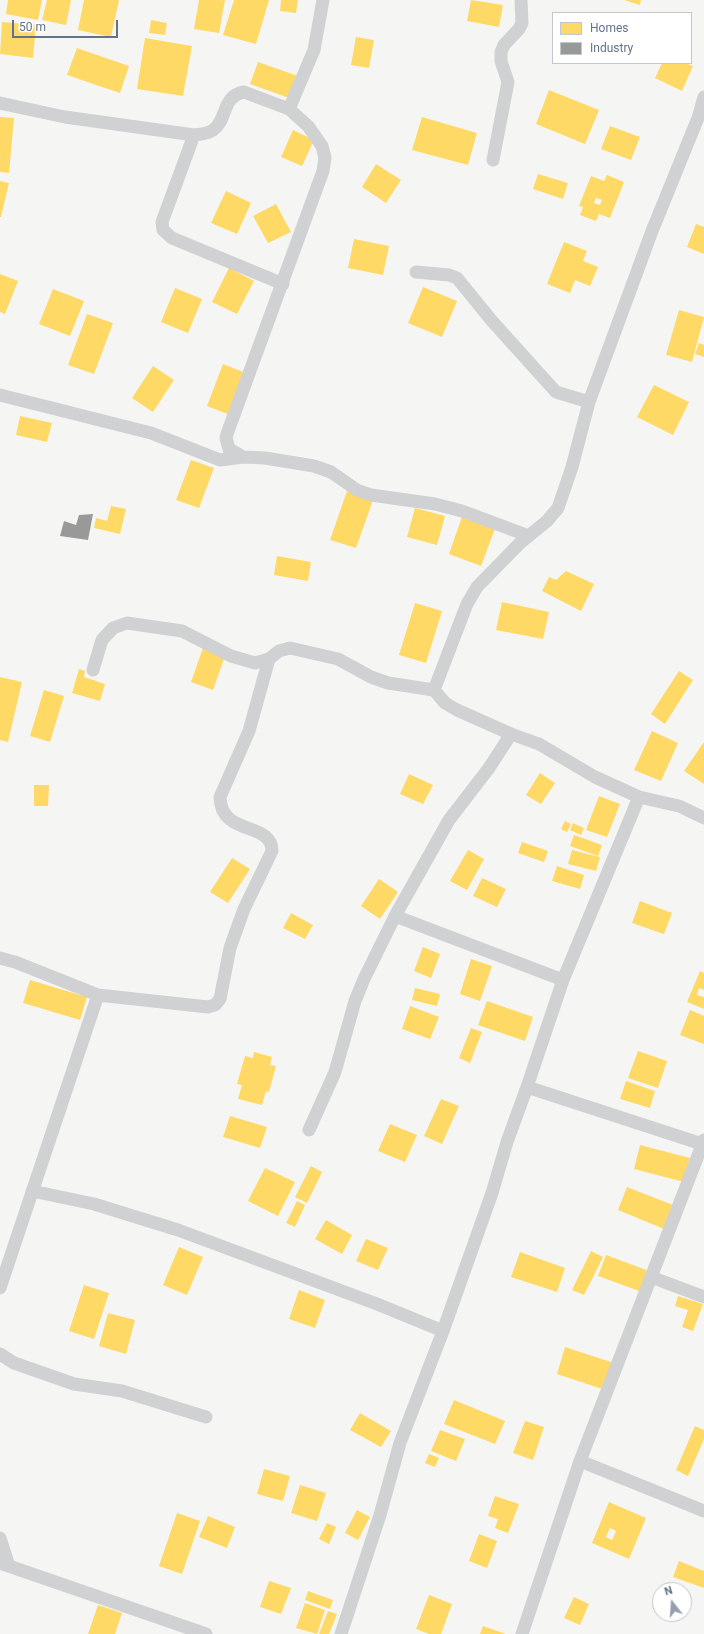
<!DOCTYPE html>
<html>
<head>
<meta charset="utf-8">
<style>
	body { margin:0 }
	#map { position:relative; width:704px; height:1634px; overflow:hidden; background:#f5f6f4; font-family:Roboto,sans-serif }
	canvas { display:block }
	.legend { position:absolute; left:552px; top:12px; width:140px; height:52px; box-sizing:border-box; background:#fff; border:1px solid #c0c7cf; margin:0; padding:5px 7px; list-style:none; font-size:12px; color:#627287 }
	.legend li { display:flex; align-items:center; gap:8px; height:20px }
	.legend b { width:20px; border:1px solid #c0c7cf }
	.north { position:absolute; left:652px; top:1582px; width:40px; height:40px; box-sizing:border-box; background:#fff; border:1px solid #c0c7cf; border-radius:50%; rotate:343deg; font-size:11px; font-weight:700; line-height:16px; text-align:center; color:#627287 }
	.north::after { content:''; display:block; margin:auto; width:14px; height:18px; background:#95a0ad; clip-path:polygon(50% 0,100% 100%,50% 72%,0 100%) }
	.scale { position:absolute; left:12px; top:20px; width:106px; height:18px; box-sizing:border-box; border:2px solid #627287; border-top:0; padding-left:5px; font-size:12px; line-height:14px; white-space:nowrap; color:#627287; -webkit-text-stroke:3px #fff; paint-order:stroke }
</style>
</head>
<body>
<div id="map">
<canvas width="704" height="1634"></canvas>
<ul class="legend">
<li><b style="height:11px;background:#ffd966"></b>Homes</li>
<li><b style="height:11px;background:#999"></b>Industry</li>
</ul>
<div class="north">N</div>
<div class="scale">50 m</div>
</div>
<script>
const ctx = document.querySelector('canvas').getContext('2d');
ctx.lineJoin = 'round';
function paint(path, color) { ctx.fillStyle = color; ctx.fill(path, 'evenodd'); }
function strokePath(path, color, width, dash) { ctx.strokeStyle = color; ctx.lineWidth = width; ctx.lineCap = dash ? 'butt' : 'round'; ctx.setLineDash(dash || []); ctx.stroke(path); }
paint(new Path2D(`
	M 8,0 L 42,0 L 38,20 L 6,14 Z
	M 47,0 L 71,0 L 66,25 L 42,20 Z
	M 84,0 L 119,0 L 111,37 L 78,30 Z
	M 199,0 L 225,0 L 219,33 L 194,29 Z
	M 234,0 L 269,0 L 256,44 L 223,35 Z
	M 281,0 L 298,0 L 296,13 L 280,11 Z
	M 471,0 L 503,5 L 499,27 L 467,21 Z
	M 624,0 L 641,0 L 640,5 Z
	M 151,20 L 167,23 L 165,35 L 149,33 Z
	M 2,22 L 36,25 L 33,58 L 0,54 Z
	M 356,37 L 374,40 L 369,68 L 351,65 Z
	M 145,38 L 192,46 L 183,96 L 137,89 Z
	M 77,48 L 129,66 L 120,93 L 67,75 Z
	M 258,62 L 298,76 L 289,98 L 250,84 Z
	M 662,63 L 685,63 L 693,66 L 682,91 L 655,78 Z
	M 549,90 L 599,110 L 585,144 L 536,124 Z
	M 0,117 L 14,118 L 9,173 L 0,172 Z
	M 422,117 L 477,133 L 468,165 L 412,150 Z
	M 610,126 L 640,137 L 631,160 L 601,149 Z
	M 293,130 L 314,140 L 302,166 L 281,157 Z
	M 376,164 L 401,180 L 386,203 L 362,187 Z
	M 538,174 L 568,183 L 563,199 L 533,189 Z
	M 607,175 L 624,182 L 610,218 L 599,214 L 596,221 L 580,215 L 583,207 L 579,206 L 591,176 L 604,181 ZM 596,198 L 602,200 L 600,205 L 594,203 Z
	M 0,181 L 9,183 L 1,217 L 0,217 Z
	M 226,191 L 251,203 L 237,234 L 211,223 Z
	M 276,204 L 291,232 L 268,243 L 253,216 Z
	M 696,224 L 704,227 L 704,254 L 687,247 Z
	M 354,239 L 389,246 L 383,275 L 348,268 Z
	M 564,242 L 587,251 L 583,261 L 598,267 L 590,286 L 575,280 L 570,293 L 547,284 Z
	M 229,268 L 254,281 L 237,314 L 212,302 Z
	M 0,274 L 18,281 L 5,314 L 0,312 Z
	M 423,287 L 457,301 L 442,337 L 408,323 Z
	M 175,288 L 202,299 L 188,333 L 161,322 Z
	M 53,289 L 84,301 L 70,336 L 39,324 Z
	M 679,310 L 704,317 L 692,362 L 666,355 Z
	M 87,314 L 113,323 L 94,374 L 68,365 Z
	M 699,343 L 704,345 L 704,357 L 695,354 Z
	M 223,364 L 246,373 L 230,415 L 207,406 Z
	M 153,366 L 174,380 L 153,412 L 132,398 Z
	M 654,385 L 689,402 L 673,435 L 637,417 Z
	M 20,416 L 52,423 L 47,442 L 16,435 Z
	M 191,460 L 214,468 L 199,508 L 176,500 Z
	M 347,491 L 373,500 L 356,548 L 330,540 Z
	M 111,506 L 126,509 L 120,534 L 94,528 L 96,518 L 107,521 Z
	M 415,508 L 445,516 L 437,545 L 407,537 Z
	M 463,514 L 496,526 L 481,566 L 449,554 Z
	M 277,556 L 311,562 L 308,581 L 274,575 Z
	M 566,571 L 594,584 L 581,611 L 542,591 L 549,577 L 556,580 Z
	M 502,602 L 549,612 L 543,639 L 496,630 Z
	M 415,603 L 442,611 L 426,663 L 399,655 Z
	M 203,648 L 225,656 L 213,690 L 191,682 Z
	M 79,669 L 85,671 L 84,677 L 105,684 L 100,701 L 72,693 Z
	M 679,671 L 693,680 L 665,724 L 651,714 Z
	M 0,677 L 22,682 L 8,742 L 0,740 Z
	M 44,690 L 64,696 L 50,742 L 30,736 Z
	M 652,731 L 678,743 L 661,781 L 634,770 Z
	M 704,742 L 704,784 L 684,771 Z
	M 540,773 L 555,783 L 541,804 L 526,795 Z
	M 409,774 L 433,785 L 423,804 L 400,794 Z
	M 34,785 L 49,785 L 48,806 L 34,806 Z
	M 599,796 L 620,804 L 607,837 L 586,830 Z
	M 565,821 L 571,824 L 567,832 L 561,829 Z
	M 573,823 L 584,828 L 581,835 L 570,830 Z
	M 574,835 L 602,845 L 598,856 L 570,846 Z
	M 522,842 L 548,851 L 544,862 L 518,853 Z
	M 468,850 L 484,859 L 467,890 L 450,881 Z
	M 572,850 L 600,857 L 596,871 L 568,864 Z
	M 232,858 L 250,869 L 228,903 L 210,892 Z
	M 557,866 L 584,875 L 580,889 L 552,881 Z
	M 482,878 L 506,889 L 497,907 L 473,896 Z
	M 379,879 L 398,892 L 380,919 L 361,906 Z
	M 640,901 L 672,913 L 664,934 L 632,923 Z
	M 291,913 L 313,925 L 305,939 L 283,928 Z
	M 423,947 L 440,954 L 431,978 L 414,971 Z
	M 471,959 L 492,966 L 480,1001 L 460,994 Z
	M 700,971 L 704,973 L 704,990 L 699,988 L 697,995 L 704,997 L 704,1009 L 687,1002 Z
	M 30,980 L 87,997 L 80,1020 L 23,1003 Z
	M 415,988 L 440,994 L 437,1006 L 412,1000 Z
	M 487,1001 L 533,1017 L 525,1041 L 478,1025 Z
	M 410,1006 L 439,1017 L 430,1039 L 402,1029 Z
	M 690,1010 L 704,1016 L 704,1044 L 680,1035 Z
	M 471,1028 L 482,1032 L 470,1063 L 459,1058 Z
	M 638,1051 L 667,1061 L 658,1088 L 628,1078 Z
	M 254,1052 L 272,1057 L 270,1065 L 276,1066 L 269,1092 L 266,1091 L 262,1105 L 238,1099 L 242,1085 L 237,1084 L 245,1056 L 253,1058 Z
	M 626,1081 L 655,1091 L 650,1108 L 620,1099 Z
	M 441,1099 L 459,1106 L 442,1144 L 424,1136 Z
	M 230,1116 L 267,1127 L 260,1148 L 223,1137 Z
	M 390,1124 L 417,1135 L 405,1162 L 378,1151 Z
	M 640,1145 L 690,1158 L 684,1182 L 634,1169 Z
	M 311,1166 L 322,1172 L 307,1203 L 295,1197 Z
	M 265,1168 L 295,1182 L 278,1216 L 248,1201 Z
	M 627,1187 L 673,1205 L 664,1229 L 618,1210 Z
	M 297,1201 L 305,1205 L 295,1227 L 286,1223 Z
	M 326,1220 L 352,1235 L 342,1254 L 315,1239 Z
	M 366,1239 L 388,1248 L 378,1270 L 356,1261 Z
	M 179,1247 L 203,1257 L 187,1295 L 163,1285 Z
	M 591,1251 L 603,1257 L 584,1295 L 572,1290 Z
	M 520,1252 L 565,1268 L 557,1292 L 511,1277 Z
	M 606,1255 L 649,1271 L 642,1292 L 598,1276 Z
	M 84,1285 L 109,1293 L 94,1339 L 69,1331 Z
	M 299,1290 L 325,1300 L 315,1328 L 289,1319 Z
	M 678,1296 L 703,1304 L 693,1331 L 682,1327 L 688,1310 L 675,1306 Z
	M 108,1313 L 135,1320 L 126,1354 L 99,1346 Z
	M 565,1347 L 614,1363 L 605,1390 L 557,1374 Z
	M 454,1400 L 505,1421 L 495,1444 L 444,1424 Z
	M 360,1413 L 391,1431 L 381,1447 L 350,1430 Z
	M 525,1421 L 544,1427 L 533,1460 L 513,1453 Z
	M 695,1426 L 704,1430 L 704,1439 L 688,1476 L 676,1470 Z
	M 440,1430 L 465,1439 L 456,1461 L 431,1451 Z
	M 429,1454 L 439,1458 L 435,1467 L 425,1463 Z
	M 264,1469 L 290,1476 L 283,1501 L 257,1494 Z
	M 300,1485 L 326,1493 L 317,1521 L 291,1513 Z
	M 495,1496 L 519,1504 L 508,1533 L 495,1528 L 498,1519 L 488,1516 Z
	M 609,1502 L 646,1518 L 629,1559 L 592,1543 ZM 610,1528 L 616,1531 L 612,1540 L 606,1537 Z
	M 357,1510 L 370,1517 L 358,1540 L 345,1533 Z
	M 177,1513 L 200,1521 L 182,1574 L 159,1566 Z
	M 208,1516 L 235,1527 L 227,1548 L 199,1537 Z
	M 327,1523 L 336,1527 L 329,1544 L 319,1539 Z
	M 479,1534 L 497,1541 L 487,1568 L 469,1561 Z
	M 679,1561 L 704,1571 L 704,1588 L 673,1577 Z
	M 269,1581 L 291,1588 L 281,1614 L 260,1607 Z
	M 308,1591 L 333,1600 L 330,1609 L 305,1600 Z
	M 429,1595 L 452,1604 L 441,1634 L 429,1634 L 416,1629 Z
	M 574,1597 L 589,1604 L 580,1625 L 564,1618 Z
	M 305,1603 L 325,1610 L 317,1634 L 296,1628 Z
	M 98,1605 L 122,1613 L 115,1634 L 88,1634 Z
	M 328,1611 L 337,1614 L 329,1634 L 319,1634 Z
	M 483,1626 L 506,1634 L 480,1634 Z`), '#ffd966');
paint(new Path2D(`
	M 93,514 L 88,540 L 60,536 L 64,521 L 76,525 L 79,515 Z`), '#999');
strokePath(new Path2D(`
	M 0,103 L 65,117 L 194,135 C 201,134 208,134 213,130 C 228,120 221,96 244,92 L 289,109 L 308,126 L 322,146 L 325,158 L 323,171 L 227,434 L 226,438 L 229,449 L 243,457
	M 289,109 L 314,50 L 323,0
	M 194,135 L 162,222 L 163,230 L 172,238 L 283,284
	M 493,160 L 508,82 L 501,61 L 501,52 L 504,45 L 519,29 L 522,23 L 521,0
	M 416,272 L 449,275 L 457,278 L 492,321 L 556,392 L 589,402
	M 0,395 L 151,433 L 220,460 L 243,457 L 265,458 L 314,466 L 331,472 L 357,490 L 371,495 L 435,504 L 462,511 L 529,536
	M 93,670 L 102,640 L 113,628 L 127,623 L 182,631 L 231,656 L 255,663 L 269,659 L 279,651 L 290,648 L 338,659 L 371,677 L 388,683 L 434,690 L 445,703 L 457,710 L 511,734 L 539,744 L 595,777 L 639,797 L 679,806 L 704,818
	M 434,690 L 467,604 L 477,587 L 520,543 L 547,521 L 558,508 L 572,467 L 589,402 L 652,231 L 698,118 L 704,97
	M 395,916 L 563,980
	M 0,958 L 15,962 L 98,995 L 208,1007 L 215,1005 L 220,999 L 230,948 L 244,909 L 272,851 C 272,821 221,837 220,797 L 249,731 L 269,659
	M 527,1087 L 702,1144
	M 309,1130 L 335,1072 L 355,1001 L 364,979 L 395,916 L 449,820 L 489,768 L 511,734
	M 32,1191 L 94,1204 L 178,1230 L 377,1304 L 443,1331
	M 651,1277 L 704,1297
	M 0,1288 L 98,995
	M 0,1354 L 14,1363 L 74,1384 L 122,1391 L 206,1417
	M 580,1461 L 704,1511
	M 0,1538 L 9,1566
	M 0,1563 L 206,1634
	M 341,1634 L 380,1515 L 400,1443 L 443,1331 L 492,1193 L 507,1142 L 527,1087 L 563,980 L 639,797
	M 522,1634 L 580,1461 L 704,1140`), '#d0d1d3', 13);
</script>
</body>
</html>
